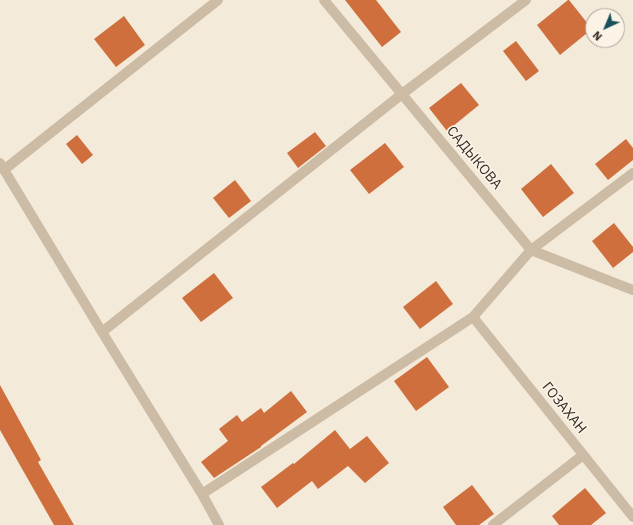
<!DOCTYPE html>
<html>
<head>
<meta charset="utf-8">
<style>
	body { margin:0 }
	#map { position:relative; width:633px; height:525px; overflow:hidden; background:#f3ead9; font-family:"IBM Plex Sans",sans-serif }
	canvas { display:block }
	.north { position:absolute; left:585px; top:8px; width:40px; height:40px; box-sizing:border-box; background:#fbf3e6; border:1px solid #ada49a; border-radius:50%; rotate:224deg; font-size:11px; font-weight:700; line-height:16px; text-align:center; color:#372d27 }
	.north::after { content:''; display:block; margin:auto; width:14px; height:18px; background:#19505b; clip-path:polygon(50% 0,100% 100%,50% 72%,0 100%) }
</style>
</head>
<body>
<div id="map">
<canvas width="633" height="525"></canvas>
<div class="north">N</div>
</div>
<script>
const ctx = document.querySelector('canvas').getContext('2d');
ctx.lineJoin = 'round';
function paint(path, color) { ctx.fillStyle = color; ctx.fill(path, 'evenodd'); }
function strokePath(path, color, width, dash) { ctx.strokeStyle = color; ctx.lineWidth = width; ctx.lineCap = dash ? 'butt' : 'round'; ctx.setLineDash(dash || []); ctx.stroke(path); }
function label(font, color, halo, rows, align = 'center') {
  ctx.font = font + ' "IBM Plex Sans",sans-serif'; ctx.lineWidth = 3.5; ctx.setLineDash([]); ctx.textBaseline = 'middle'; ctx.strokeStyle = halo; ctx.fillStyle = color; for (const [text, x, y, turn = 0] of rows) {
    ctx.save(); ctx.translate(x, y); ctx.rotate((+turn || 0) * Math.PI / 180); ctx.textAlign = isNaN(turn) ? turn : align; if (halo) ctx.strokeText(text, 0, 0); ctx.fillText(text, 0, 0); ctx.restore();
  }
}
paint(new Path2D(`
	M 345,0 L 376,0 L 401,32 L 382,47 Z
	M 568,0 L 569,0 L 592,29 L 560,55 L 537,25 Z
	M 124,16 L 145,45 L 116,67 L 94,39 Z
	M 516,41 L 539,71 L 526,81 L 503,51 Z
	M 461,83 L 479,105 L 447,131 L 429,108 Z
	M 315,132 L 326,146 L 298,168 L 287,153 Z
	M 77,135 L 93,155 L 82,164 L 66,144 Z
	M 626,139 L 633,148 L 633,160 L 608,180 L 595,164 Z
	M 385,143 L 404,167 L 369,194 L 350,170 Z
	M 551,164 L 574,193 L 543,217 L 521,189 Z
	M 235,180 L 251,201 L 229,218 L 213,198 Z
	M 614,223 L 633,247 L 633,252 L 613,268 L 592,241 Z
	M 214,273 L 233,298 L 201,322 L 182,298 Z
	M 436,281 L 453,304 L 420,329 L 403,307 Z
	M 427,357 L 449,387 L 416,411 L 394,381 Z
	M 0,385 L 41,460 L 38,462 L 74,525 L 54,525 L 0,430 Z
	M 291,391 L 307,412 L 261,446 L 261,447 L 214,478 L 201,462 L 228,441 L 219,429 L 237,415 L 242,422 L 261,408 L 264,413 Z
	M 335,430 L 350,449 L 367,436 L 389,463 L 365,483 L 348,466 L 318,489 L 312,481 L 277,508 L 261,487 L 293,463 L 294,464 Z
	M 472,485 L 494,514 L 479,525 L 456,525 L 443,507 Z
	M 585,488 L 606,513 L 591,525 L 559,525 L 552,516 Z`), '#ce6f3d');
strokePath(new Path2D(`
	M 324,0 L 531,250 L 633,290
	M 0,163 L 102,332 L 202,494 L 219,525
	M 5,169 L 218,0
	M 473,317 L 633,517
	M 102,332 L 402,94 L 526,0
	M 202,494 L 473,317 L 531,250 L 633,173
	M 493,525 L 583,455`), '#ccbba5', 10);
label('14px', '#372d27', '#fbf3e6', [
	["САДЫКОВА",474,158,50],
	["ГОЗАХАН",564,408,51]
]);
</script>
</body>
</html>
